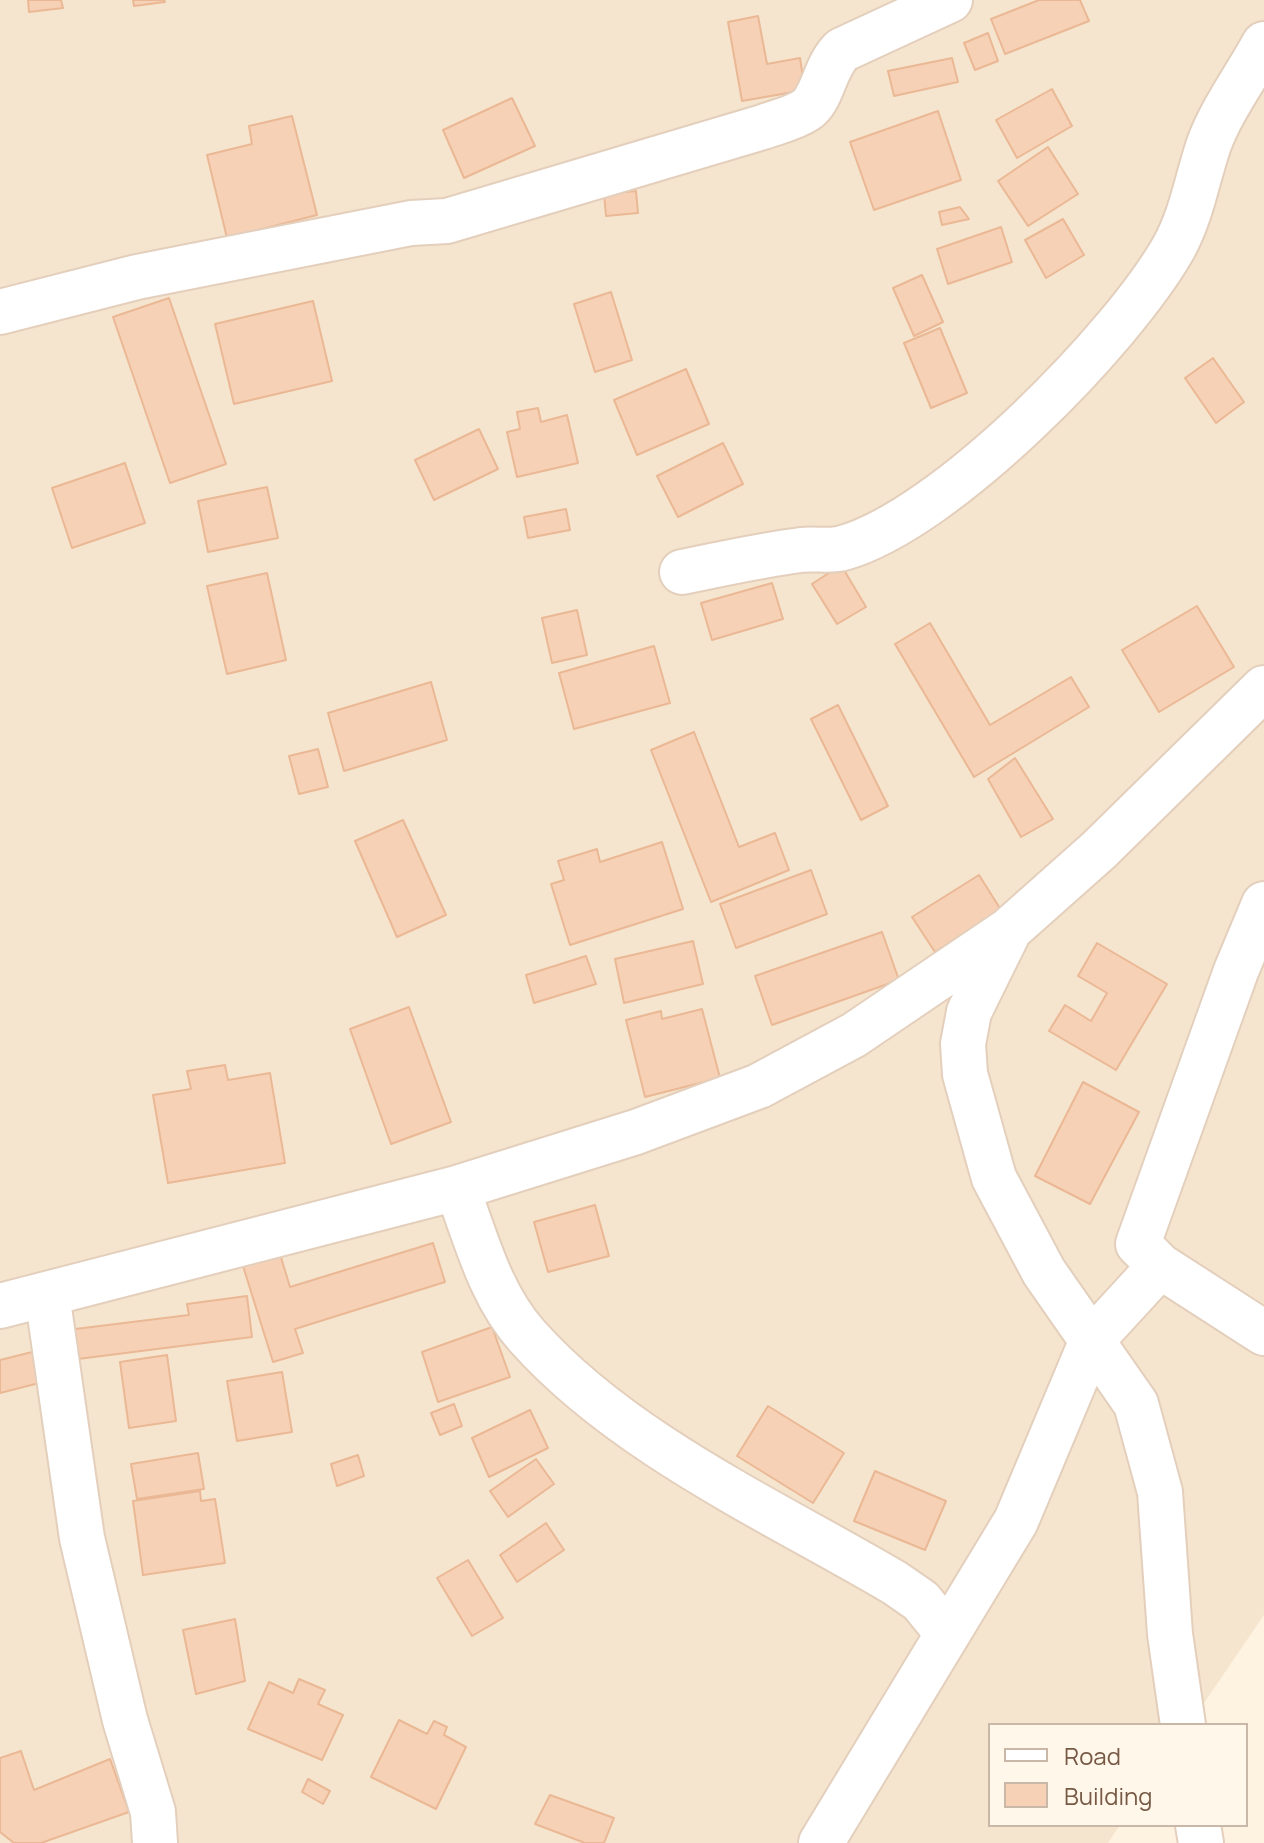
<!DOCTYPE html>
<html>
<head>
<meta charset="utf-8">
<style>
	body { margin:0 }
	#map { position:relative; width:1264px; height:1843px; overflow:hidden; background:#fef3e1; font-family:Manrope,sans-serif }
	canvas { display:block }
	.legend { position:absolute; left:988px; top:1723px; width:260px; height:104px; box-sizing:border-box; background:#fff7e9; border:2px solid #c9b8a8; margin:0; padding:10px 14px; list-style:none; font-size:24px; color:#775946 }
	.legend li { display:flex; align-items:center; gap:16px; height:40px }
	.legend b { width:40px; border:2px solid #c9b8a8 }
</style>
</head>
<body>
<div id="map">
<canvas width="1264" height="1843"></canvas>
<ul class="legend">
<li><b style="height:10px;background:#fff"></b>Road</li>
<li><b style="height:22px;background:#f6d1b6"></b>Building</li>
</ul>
</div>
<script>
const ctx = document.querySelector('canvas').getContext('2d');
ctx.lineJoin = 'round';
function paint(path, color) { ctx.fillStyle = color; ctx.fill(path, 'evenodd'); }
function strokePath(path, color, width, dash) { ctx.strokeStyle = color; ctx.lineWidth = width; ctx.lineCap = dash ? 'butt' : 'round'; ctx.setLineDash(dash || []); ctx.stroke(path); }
paint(new Path2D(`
	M 0,0 L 1264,0 L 1264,1615 L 1189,1725 L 990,1725 L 990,1825 L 1120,1825 L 1108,1843 L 0,1843 Z`), '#f6e5ce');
const building = new Path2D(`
	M 28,0 L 61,0 L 63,8 L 29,12 Z
	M 133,0 L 164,0 L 165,2 L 134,6 Z
	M 1039,0 L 1080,0 L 1089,21 L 1005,54 L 991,19 Z
	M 758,16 L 767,64 L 800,58 L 805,90 L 742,101 L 728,22 Z
	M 988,33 L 998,61 L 975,70 L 964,43 Z
	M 952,58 L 958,82 L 894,96 L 888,71 Z
	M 1052,89 L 1072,126 L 1017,158 L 996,120 Z
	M 512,98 L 535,146 L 464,178 L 443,130 Z
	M 938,111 L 961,180 L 874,210 L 850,142 Z
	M 292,116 L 317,215 L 227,238 L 207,155 L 252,144 L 249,126 Z
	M 1048,147 L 1078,194 L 1028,226 L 998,181 Z
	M 636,191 L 638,213 L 606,216 L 604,194 Z
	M 960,207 L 969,219 L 942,225 L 939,212 Z
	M 1063,219 L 1084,255 L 1046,278 L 1025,240 Z
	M 1001,227 L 1012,262 L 948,284 L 937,249 Z
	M 922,275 L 943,322 L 914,336 L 893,288 Z
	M 611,292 L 632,360 L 595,372 L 574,304 Z
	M 169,298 L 226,464 L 170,483 L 113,317 Z
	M 313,301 L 332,381 L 234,404 L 215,324 Z
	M 940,328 L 967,393 L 931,408 L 904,343 Z
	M 1213,358 L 1244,402 L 1216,423 L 1185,378 Z
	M 686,369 L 709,424 L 637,455 L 614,400 Z
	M 538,408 L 541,422 L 567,415 L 578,463 L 517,477 L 507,432 L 520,429 L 517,412 Z
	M 479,429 L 498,469 L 434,500 L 415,460 Z
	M 723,443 L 743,484 L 678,517 L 657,476 Z
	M 125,463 L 145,523 L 72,548 L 52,488 Z
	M 267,487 L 278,538 L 208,552 L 198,501 Z
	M 566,509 L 570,530 L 528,538 L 524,517 Z
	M 841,565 L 866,607 L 837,624 L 812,584 Z
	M 267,573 L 286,660 L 227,674 L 207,586 Z
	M 772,583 L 783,619 L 712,640 L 701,603 Z
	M 1197,606 L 1234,667 L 1159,712 L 1122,650 Z
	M 577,610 L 587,655 L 552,663 L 542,618 Z
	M 930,623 L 990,725 L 1071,677 L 1089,707 L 974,777 L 895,644 Z
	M 654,646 L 670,703 L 574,729 L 559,673 Z
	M 431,682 L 447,740 L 344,771 L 328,713 Z
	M 838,705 L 888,806 L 861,820 L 811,719 Z
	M 694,732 L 739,847 L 775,833 L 789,870 L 711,902 L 651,750 Z
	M 318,749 L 328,787 L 299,794 L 289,756 Z
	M 1015,758 L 1053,819 L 1021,837 L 988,779 Z
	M 403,820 L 446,915 L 397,937 L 355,841 Z
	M 662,842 L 683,909 L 570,945 L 551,884 L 564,880 L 558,861 L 597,849 L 600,862 Z
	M 811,870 L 827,914 L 736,948 L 720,904 Z
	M 979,875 L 1001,910 L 935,952 L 912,917 Z
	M 882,932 L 899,980 L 772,1025 L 755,976 Z
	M 693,941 L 703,984 L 624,1003 L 615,959 Z
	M 1097,943 L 1167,984 L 1116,1070 L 1049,1031 L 1065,1005 L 1091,1021 L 1107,993 L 1078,976 Z
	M 586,956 L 596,984 L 534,1003 L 526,975 Z
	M 409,1007 L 451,1122 L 391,1144 L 350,1029 Z
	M 702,1009 L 720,1078 L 645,1097 L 626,1020 L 661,1011 L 662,1019 Z
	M 225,1065 L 228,1080 L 270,1073 L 285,1163 L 168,1183 L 153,1095 L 191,1089 L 187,1071 Z
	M 1083,1082 L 1139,1112 L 1090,1204 L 1035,1176 Z
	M 595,1205 L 609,1256 L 548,1272 L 534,1222 Z
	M 433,1243 L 445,1282 L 295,1329 L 303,1353 L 273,1362 L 243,1266 L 280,1254 L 290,1287 Z
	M 247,1296 L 252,1337 L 70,1360 L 67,1330 L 189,1315 L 187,1304 Z
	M 492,1327 L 510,1377 L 438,1402 L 422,1352 Z
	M 40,1350 L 47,1381 L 0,1393 L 0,1360 Z
	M 167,1355 L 176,1421 L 129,1428 L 120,1362 Z
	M 282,1372 L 292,1432 L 237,1441 L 227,1381 Z
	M 454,1404 L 462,1426 L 440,1435 L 431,1413 Z
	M 768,1406 L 844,1453 L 813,1503 L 737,1456 Z
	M 530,1410 L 548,1448 L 489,1477 L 472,1438 Z
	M 198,1453 L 204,1489 L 137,1499 L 131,1464 Z
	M 358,1455 L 364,1476 L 337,1486 L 331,1464 Z
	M 536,1459 L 554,1484 L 508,1517 L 490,1491 Z
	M 875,1471 L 946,1501 L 925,1550 L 854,1521 Z
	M 200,1491 L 201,1501 L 215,1499 L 225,1563 L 143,1575 L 133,1501 Z
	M 546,1523 L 564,1550 L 517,1582 L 500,1555 Z
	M 468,1560 L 503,1618 L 472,1636 L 437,1578 Z
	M 235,1619 L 245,1681 L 196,1694 L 183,1630 Z
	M 299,1679 L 325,1690 L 318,1704 L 343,1715 L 322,1760 L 248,1729 L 269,1682 L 293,1693 Z
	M 399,1720 L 427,1734 L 434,1721 L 447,1727 L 444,1735 L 466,1747 L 436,1809 L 371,1777 Z
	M 21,1751 L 34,1790 L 110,1759 L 129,1812 L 41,1843 L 14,1843 L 0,1832 L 0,1758 Z
	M 308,1779 L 330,1791 L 323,1804 L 302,1792 Z
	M 550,1795 L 614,1818 L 604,1843 L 585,1843 L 535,1824 Z`);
paint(building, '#f6d1b6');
strokePath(building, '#eab895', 2);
const street = new Path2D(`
	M 0,312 L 137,277 L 411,223 L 447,221 L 763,127 C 777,122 794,118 806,110 C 823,99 824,67 842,50 L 950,0
	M 682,572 C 722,564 761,555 801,550 C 815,548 830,552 843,548 C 946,519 1122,339 1174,247 C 1192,214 1197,179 1209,144 C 1222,109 1246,77 1264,44
	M 1007,935 L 969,1012 L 963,1044 L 965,1074 L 994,1178 L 1044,1272 L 1136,1404 L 1160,1492 L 1170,1634 L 1183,1725
	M 457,1188 C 476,1238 490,1295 527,1336 C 622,1443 773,1511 895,1583 L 921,1601 L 946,1632
	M 1160,1266 L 1264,1333
	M 47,1294 L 82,1538 L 125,1720 L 153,1812 L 155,1843
	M 0,1306 L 457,1188 L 636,1132 L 759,1086 L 854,1035 L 1009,930 L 1099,850 L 1264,688
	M 1198,1825 L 1201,1843
	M 821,1843 L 1016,1521 L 1092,1340 L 1160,1266 L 1138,1244 L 1236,971 L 1264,904`);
strokePath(street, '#e3cfbc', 48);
strokePath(street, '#fff', 44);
</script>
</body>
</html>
